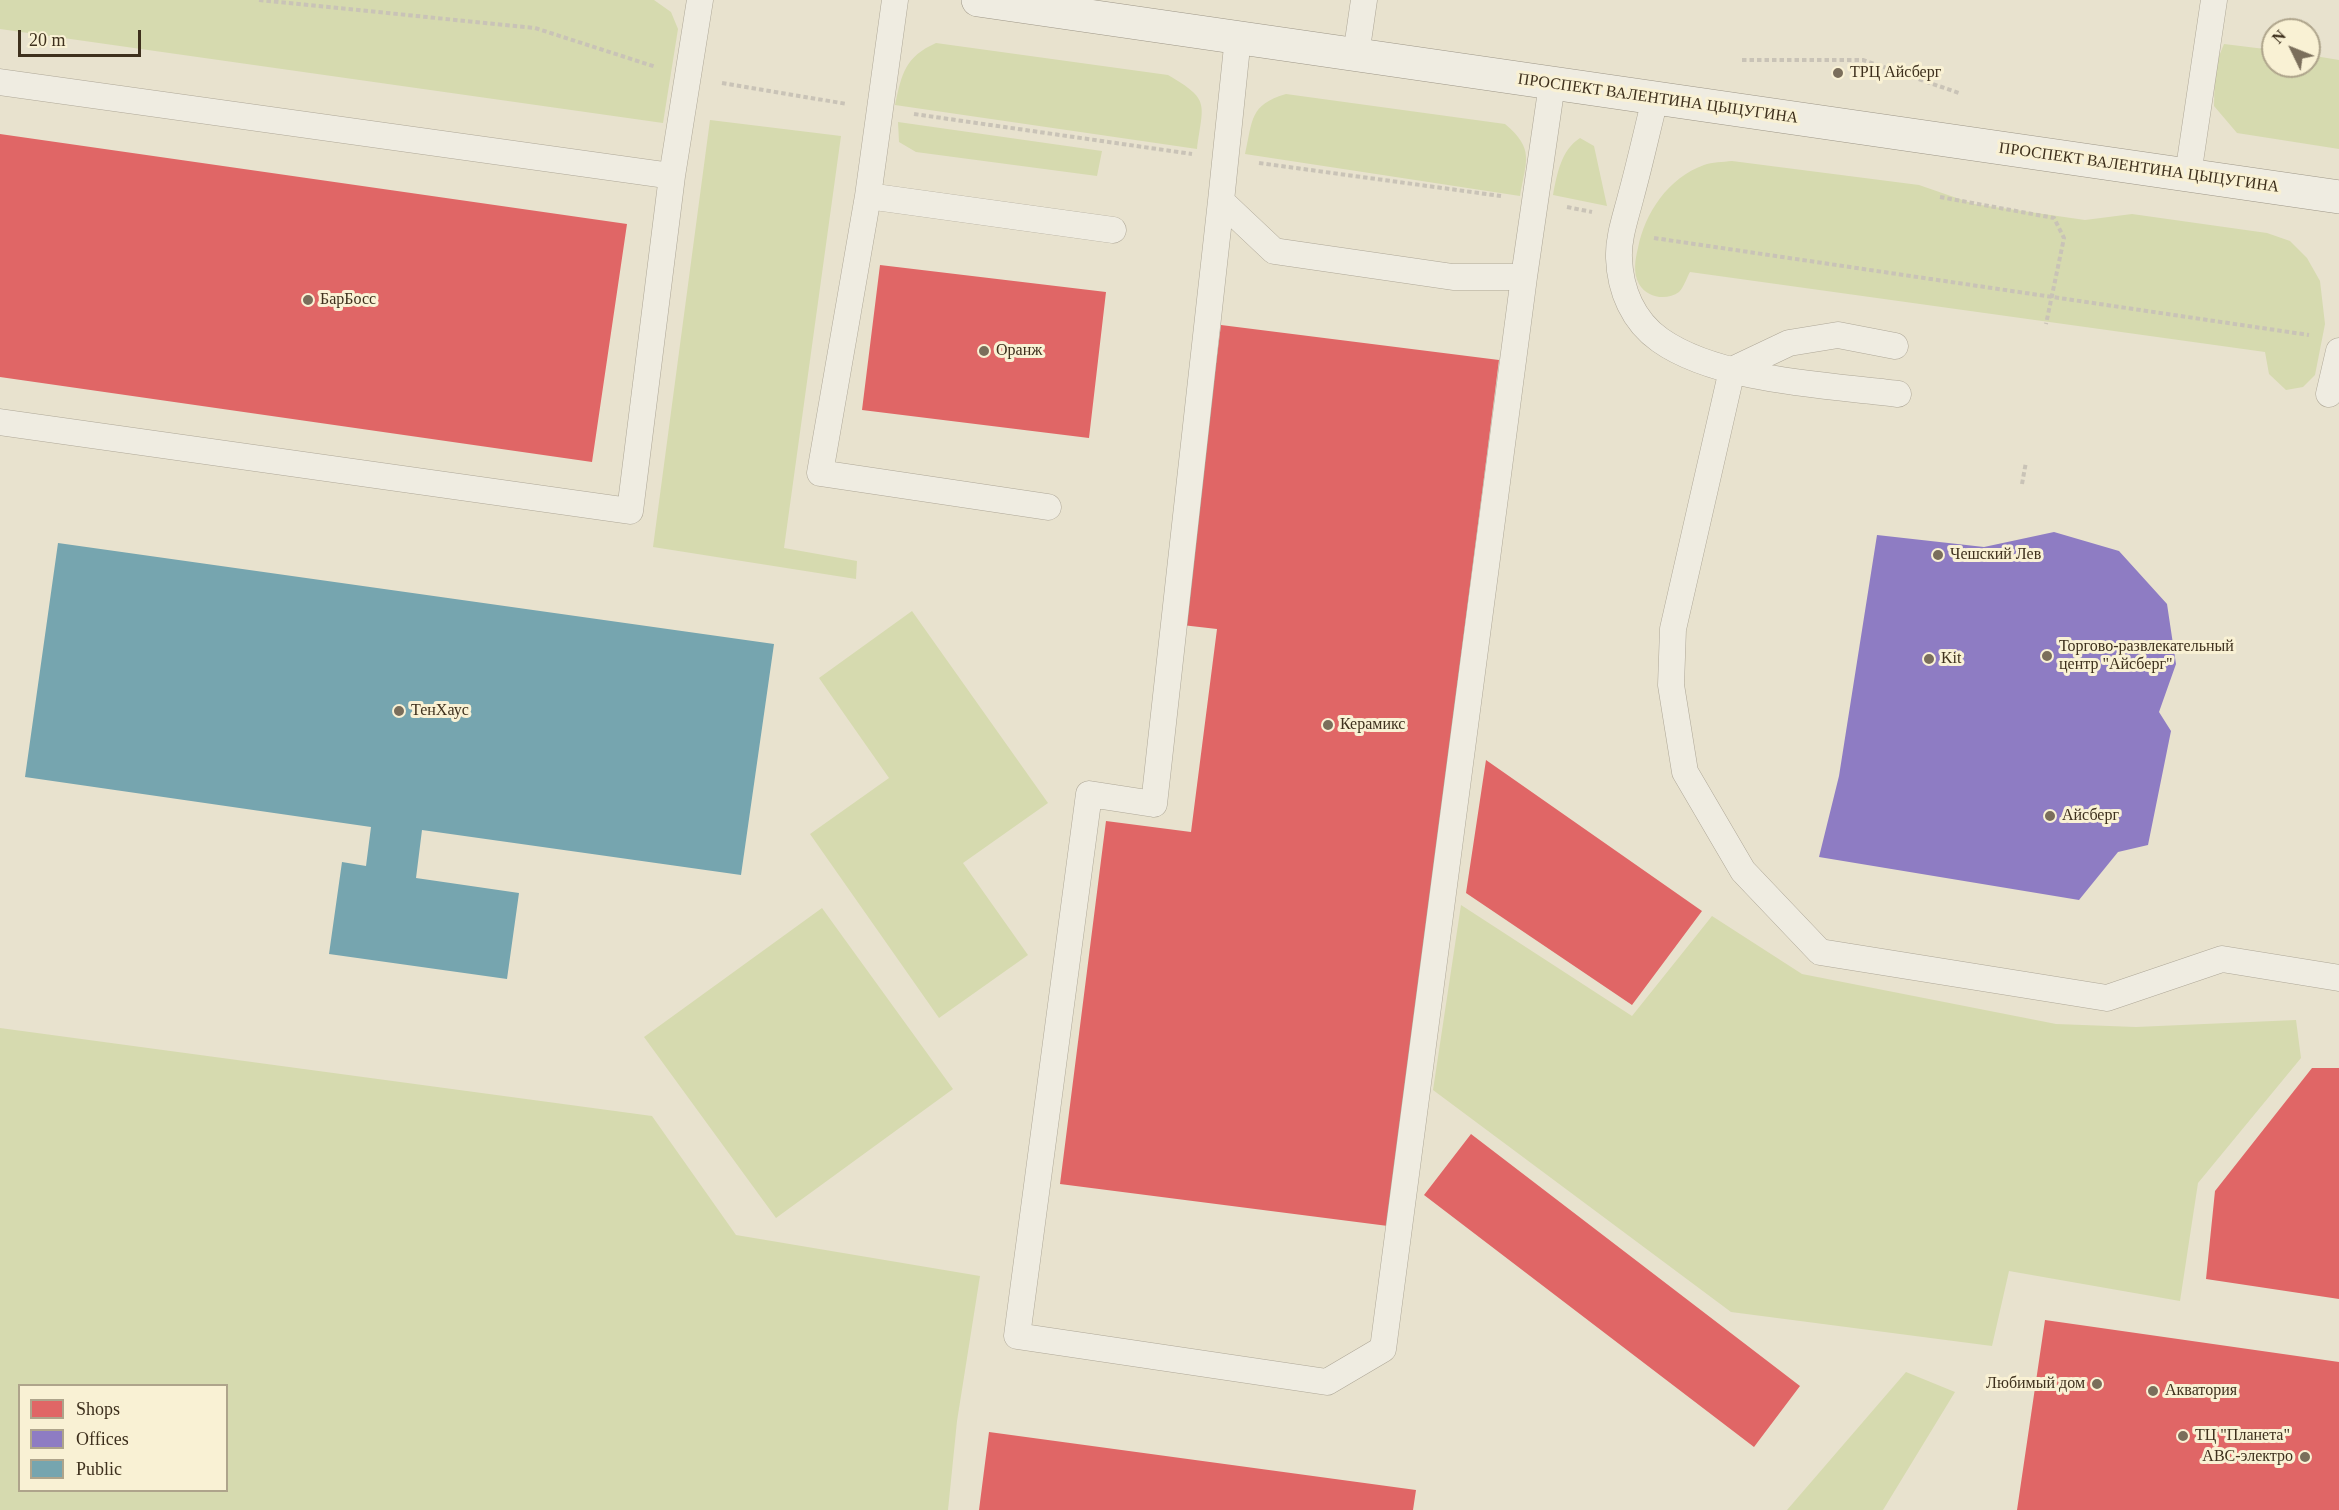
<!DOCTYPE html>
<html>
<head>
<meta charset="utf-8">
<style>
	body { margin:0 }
	#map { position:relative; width:2339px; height:1510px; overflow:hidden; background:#e8e2ce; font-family:"Times New Roman",serif }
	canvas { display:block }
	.legend { position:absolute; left:18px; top:1384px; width:210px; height:108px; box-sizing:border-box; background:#f9f1d4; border:2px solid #aea48b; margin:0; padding:8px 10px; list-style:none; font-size:18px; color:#3e301d }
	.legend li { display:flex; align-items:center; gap:12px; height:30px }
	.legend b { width:30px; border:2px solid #aea48b }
	.north { position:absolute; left:2261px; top:18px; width:60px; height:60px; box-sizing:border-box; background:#f9f1d4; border:2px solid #aea48b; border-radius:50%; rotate:313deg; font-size:16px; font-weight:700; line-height:24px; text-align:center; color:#3e301d }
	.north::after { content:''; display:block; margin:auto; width:21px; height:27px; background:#7a6e5b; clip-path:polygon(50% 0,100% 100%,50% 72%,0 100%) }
	.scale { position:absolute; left:18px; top:30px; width:123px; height:27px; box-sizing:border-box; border:3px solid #3e301d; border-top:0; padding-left:8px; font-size:18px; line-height:21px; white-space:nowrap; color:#3e301d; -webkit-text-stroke:4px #f9f1d4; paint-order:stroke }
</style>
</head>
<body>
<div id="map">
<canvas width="2339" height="1510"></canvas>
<ul class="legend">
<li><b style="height:16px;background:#e06666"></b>Shops</li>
<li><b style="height:16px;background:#8e7cc3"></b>Offices</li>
<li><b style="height:16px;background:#76a5af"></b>Public</li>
</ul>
<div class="north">N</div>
<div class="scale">20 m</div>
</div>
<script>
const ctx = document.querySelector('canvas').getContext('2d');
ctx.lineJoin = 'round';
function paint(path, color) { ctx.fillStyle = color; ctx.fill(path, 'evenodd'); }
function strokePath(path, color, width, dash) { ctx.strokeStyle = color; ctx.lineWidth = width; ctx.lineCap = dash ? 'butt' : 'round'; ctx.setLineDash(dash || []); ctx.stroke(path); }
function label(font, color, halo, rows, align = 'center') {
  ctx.font = font + ' "Times New Roman",serif'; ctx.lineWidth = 6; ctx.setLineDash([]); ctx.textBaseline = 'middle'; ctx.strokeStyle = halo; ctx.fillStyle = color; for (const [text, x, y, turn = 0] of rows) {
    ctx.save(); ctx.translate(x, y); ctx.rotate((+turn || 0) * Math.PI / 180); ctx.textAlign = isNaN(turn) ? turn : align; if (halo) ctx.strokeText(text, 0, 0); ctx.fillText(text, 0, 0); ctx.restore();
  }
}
paint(new Path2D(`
	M 0,0 L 654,0 L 671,12 L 678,29 L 663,123 L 0,29 Z
	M 936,43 L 1168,75 C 1211,100 1203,103 1197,149 L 895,105 C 902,73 905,57 936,43 Z
	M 2224,44 L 2273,50 L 2273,66 L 2309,66 L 2309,55 L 2339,60 L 2339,149 L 2237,133 L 2214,106 L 2215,66 Z
	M 1286,94 L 1505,124 C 1535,149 1526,161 1520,196 L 1245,154 C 1253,120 1249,105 1286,94 Z
	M 710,120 L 841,136 L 784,548 L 857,561 L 856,579 L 653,547 Z
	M 898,122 L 1102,151 L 1097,176 L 916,152 L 899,142 Z
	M 1580,138 L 1594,146 L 1607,206 L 1553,195 C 1557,174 1561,150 1580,138 Z
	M 1732,161 L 1919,185 L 1974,204 L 2085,220 L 2132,214 L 2267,233 L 2290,241 L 2307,258 L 2320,281 L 2325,324 L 2315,375 L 2303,387 L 2286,390 L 2269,374 L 2265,352 L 1690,272 C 1687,277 1684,287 1679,292 C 1667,301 1647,298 1639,284 C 1633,273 1635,260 1638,248 C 1645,213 1668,178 1704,165 C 1712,162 1723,162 1732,161 Z
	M 912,611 L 1048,803 L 963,863 L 1028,955 L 939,1018 L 810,834 L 889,778 L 819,678 Z
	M 1461,905 L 1632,1016 L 1712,916 L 1802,974 L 2056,1024 L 2136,1027 L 2296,1020 L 2301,1058 L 2198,1183 L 2180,1301 L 2009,1271 L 1992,1346 L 1731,1312 L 1433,1090 Z
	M 822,908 L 953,1089 L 776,1218 L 644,1037 Z
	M 0,1028 L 652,1116 L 736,1235 L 980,1276 L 957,1421 L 948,1510 L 0,1510 ZM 20,1386 L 226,1386 L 226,1490 L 20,1490 Z
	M 1906,1372 L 1955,1392 L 1883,1510 L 1787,1510 Z`), '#d6daaf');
paint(new Path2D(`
	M 0,134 L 627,224 L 592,462 L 0,377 Z
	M 880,265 L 1106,292 L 1089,438 L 862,410 Z
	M 1221,325 L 1499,360 L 1388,1226 L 1060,1184 L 1106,821 L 1191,832 L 1217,629 L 1182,625 Z
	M 1486,760 L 1702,911 L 1632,1005 L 1466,893 Z
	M 2312,1068 L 2339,1068 L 2339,1299 L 2206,1279 L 2215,1191 Z
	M 1471,1134 L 1800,1386 L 1754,1447 L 1424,1195 Z
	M 2045,1320 L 2339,1362 L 2339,1510 L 2017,1510 Z
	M 989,1432 L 1416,1490 L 1413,1510 L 979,1510 Z`), '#e06666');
paint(new Path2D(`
	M 2054,532 L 2119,551 L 2167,604 L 2176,664 L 2159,712 L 2171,731 L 2148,845 L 2118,852 L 2079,900 L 1819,857 L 1839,776 L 1877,535 L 1984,547 Z`), '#8e7cc3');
paint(new Path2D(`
	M 58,543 L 774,644 L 741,875 L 422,830 L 416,878 L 519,893 L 507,979 L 329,954 L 342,862 L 366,866 L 371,827 L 25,777 Z`), '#76a5af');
const lane = new Path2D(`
	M 895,0 L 868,196 L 820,473 L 1048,507
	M 1238,37 L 1221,201 L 1274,251 L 1453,277 L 1524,277 L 1552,84
	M 1356,55 L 1364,0
	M 0,82 L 672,176
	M 1655,99 C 1647,131 1640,163 1631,196 C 1626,216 1618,238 1619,258 C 1620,290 1633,321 1660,340 C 1718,381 1827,385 1898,394
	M 2188,175 L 2214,0
	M 868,196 L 1113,230
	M 1221,201 L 1154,804 L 1089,794 L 1017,1336 L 1327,1382 L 1383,1349 L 1524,277
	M 1895,346 L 1838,335 L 1789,343 L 1732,370 L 1673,629 L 1671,685 L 1685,772 L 1743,871 L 1820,952 L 2107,998 L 2222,959 L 2339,978
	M 2329,394 L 2339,351
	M 0,422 L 630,511 L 672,176 L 700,0`);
const secondary = new Path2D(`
	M 978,0 L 2339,197`);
strokePath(lane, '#aea797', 27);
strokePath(secondary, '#9d9687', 34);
strokePath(new Path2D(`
	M 259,0 L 535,28 L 656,67
	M 1742,60 L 1863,60 L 1959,93
	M 722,83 L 847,104
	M 914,114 L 1192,154
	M 1259,163 L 1501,196
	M 1940,197 L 2054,218 L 2064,238 L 2046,324
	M 1567,207 L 1592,212
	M 1654,238 L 2309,335
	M 2022,484 L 2026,462`), '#c9c3b7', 4, [4.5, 3]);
strokePath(lane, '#efece1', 26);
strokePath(secondary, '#efece1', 33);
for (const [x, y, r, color] of [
	[1838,73,6,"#7a6e5b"],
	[308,300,6,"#7a6e5b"],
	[984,351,6,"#7a6e5b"],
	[1938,555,6,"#7a6e5b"],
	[2047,656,6,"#7a6e5b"],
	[1929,659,6,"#7a6e5b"],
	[399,711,6,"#7a6e5b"],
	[1328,725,6,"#7a6e5b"],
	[2050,816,6,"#7a6e5b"],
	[2097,1384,6,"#7a6e5b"],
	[2153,1391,6,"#7a6e5b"],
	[2183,1436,6,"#7a6e5b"],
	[2305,1457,6,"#7a6e5b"]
]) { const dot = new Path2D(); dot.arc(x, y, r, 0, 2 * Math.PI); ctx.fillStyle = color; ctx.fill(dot); strokePath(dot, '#f9f1d4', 2); }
label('16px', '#3e301d', '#f9f1d4', [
	["ТРЦ Айсберг",1850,73],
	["БарБосс",320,300],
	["Оранж",996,351],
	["Чешский Лев",1950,555],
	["Торгово-развлекательный",2059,647],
	["центр \"Айсберг\"",2059,665],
	["Kit",1941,659],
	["ТенХаус",411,711],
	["Керамикс",1340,725],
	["Айсберг",2062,816],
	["Любимый дом",2085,1384,"right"],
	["Акватория",2165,1391],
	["ТЦ \"Планета\"",2195,1436],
	["АВС-электро",2293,1457,"right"]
], 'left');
label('16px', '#3e301d', '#f9f1d4', [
	["ПРОСПЕКТ ВАЛЕНТИНА ЦЫЦУГИНА",1658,99,8],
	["ПРОСПЕКТ ВАЛЕНТИНА ЦЫЦУГИНА",2139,168,8]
]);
</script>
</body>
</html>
